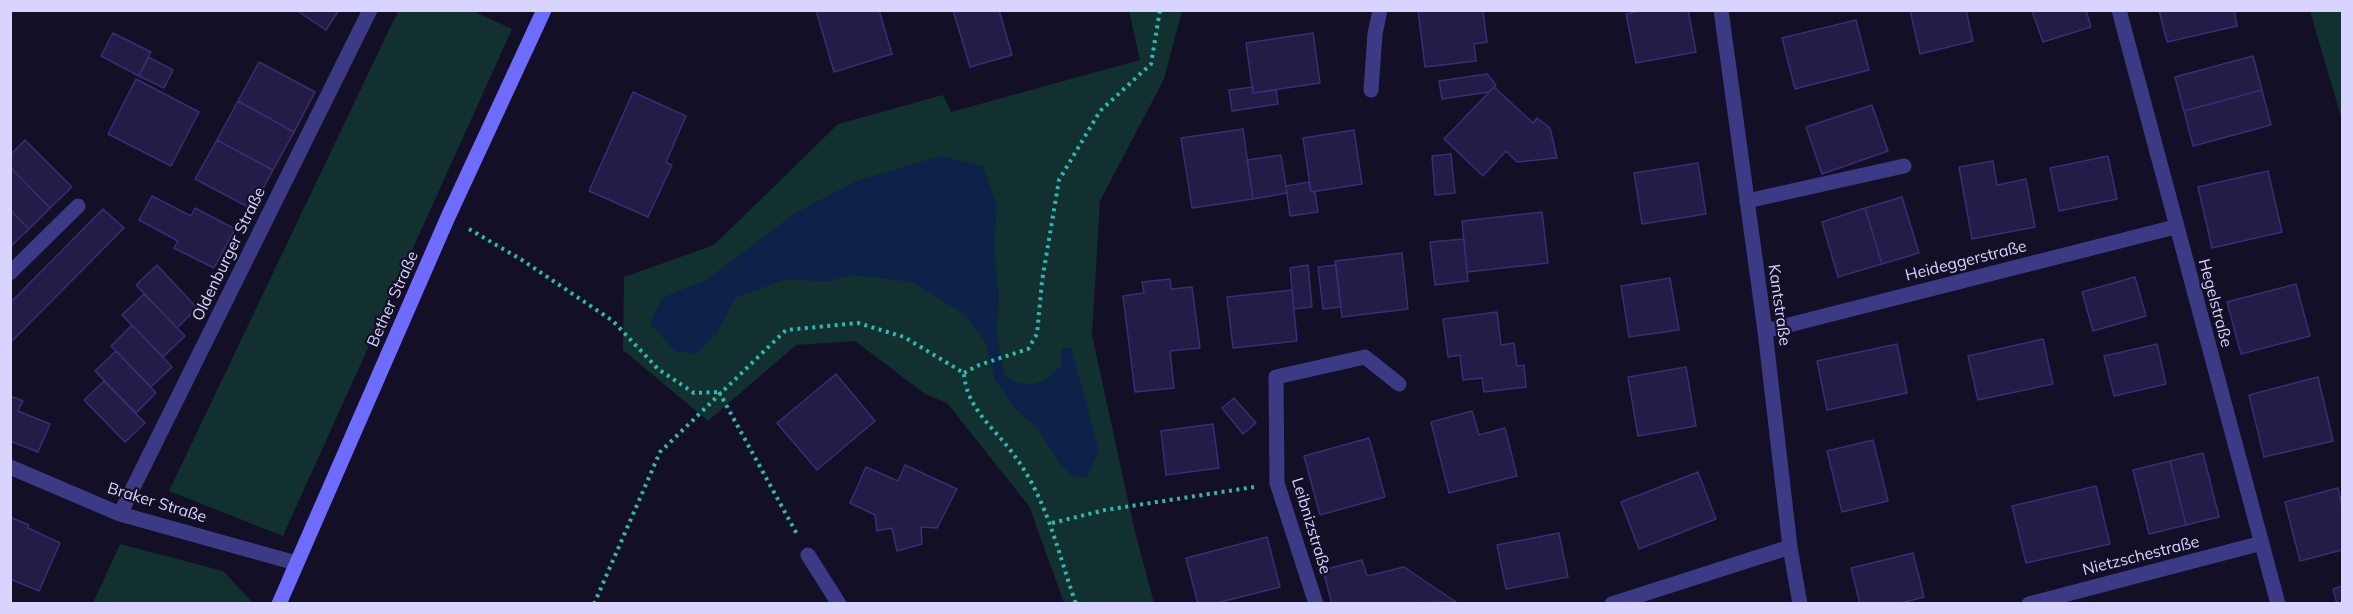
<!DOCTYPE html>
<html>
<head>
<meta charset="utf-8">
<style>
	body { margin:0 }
	#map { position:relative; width:2353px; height:614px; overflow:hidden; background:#130f26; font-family:Mulish,sans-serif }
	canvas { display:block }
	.frame { position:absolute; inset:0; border:12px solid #d9d4ff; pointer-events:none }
</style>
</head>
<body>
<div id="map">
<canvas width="2353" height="614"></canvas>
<div class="frame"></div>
</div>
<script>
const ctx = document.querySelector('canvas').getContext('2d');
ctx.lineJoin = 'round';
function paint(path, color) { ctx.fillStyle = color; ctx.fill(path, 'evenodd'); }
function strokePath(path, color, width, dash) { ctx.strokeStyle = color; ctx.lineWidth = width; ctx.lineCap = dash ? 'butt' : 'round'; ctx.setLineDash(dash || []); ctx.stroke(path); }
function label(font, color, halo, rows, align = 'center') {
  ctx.font = font + ' Mulish,sans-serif'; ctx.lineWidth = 4.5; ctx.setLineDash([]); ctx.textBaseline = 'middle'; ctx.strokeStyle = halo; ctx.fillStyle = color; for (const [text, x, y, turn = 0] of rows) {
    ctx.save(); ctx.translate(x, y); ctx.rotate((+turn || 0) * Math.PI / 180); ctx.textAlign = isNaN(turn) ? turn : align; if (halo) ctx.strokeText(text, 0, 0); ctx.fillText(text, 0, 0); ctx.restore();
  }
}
paint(new Path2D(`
	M 398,11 L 473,11 L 512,29 L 283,536 L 169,491 Z
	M 1129,11 L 1182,11 L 1164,79 L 1100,201 L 1092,335 L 1134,528 L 1154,603 L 1064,603 L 1029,506 L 947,403 L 925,394 L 855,341 L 796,345 L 708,421 L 623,350 L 624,277 L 714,245 L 838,124 L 943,95 L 951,112 L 1140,60 Z
	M 2310,11 L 2342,11 L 2342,120 Z
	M 120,544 L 223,571 L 253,603 L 93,603 Z`), '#12302f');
paint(new Path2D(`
	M 940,156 L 983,166 L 997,206 L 994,246 L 999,296 L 997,335 L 1004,375 C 1027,391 1042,385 1061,366 L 1062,348 L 1071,348 L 1099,450 L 1087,478 L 1073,476 L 1060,464 L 1037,427 L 1014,408 L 995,380 L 985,341 L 964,314 L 912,282 L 852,275 L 829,281 L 784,280 L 735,298 L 717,333 L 696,354 L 675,351 L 650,324 L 662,298 L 706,280 L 794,214 L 856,181 Z`), '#0c2248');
const building = new Path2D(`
	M 296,10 L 339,10 L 326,30 Z
	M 816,10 L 879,10 L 892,54 L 834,72 Z
	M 953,10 L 999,10 L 1012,55 L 970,67 Z
	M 1418,10 L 1483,11 L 1487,42 L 1474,44 L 1476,61 L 1425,67 Z
	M 1644,10 L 1688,10 L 1696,52 L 1636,63 L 1626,14 Z
	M 1910,10 L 1966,10 L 1973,41 L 1920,54 Z
	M 2086,10 L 2091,27 L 2043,42 L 2032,11 Z
	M 2159,10 L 2234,10 L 2237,26 L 2167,42 Z
	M 1856,20 L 1869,70 L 1795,89 L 1782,38 Z
	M 113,33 L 151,52 L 139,76 L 101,56 Z
	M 1313,33 L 1320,83 L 1253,93 L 1246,43 Z
	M 2253,56 L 2262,90 L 2184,111 L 2175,77 Z
	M 148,57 L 173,70 L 164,88 L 139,76 Z
	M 259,62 L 315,92 L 294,132 L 238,101 Z
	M 1487,74 L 1496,85 L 1489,92 L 1442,99 L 1439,81 Z
	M 136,79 L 199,112 L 171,166 L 108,134 Z
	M 1253,87 L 1253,93 L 1276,90 L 1278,104 L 1232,111 L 1229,90 Z
	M 1494,87 L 1533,123 L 1537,118 L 1550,128 L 1557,158 L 1517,162 L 1506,151 L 1483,176 L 1444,139 Z
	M 2262,90 L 2271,125 L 2193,146 L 2184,111 Z
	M 633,92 L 686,116 L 666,162 L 672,165 L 648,217 L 589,191 Z
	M 238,101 L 294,132 L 273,170 L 217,140 Z
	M 1872,105 L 1888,151 L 1822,174 L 1806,127 Z
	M 1243,129 L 1253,199 L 1192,208 L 1181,138 Z
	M 1354,130 L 1362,184 L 1311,192 L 1303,138 Z
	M 25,140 L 72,187 L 50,208 L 10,167 L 10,155 Z
	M 217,140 L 273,170 L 252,209 L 195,179 Z
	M 1451,154 L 1455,193 L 1435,195 L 1432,156 Z
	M 1281,155 L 1287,193 L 1253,199 L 1247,160 Z
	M 2108,156 L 2117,199 L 2059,211 L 2050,168 Z
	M 1993,161 L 1997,185 L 2026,179 L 2035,227 L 1972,239 L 1959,167 Z
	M 1698,163 L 1706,214 L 1642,224 L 1634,173 Z
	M 10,167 L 50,208 L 29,229 L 10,210 Z
	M 2268,171 L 2282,232 L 2212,248 L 2198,187 Z
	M 1309,182 L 1311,192 L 1315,192 L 1318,212 L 1290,216 L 1286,186 Z
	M 152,196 L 191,216 L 195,208 L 235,229 L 214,268 L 174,248 L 178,241 L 139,220 Z
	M 1902,197 L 1919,253 L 1882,264 L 1865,208 Z
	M 1865,208 L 1882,264 L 1838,277 L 1822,222 Z
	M 103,209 L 124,228 L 10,343 L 10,303 Z
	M 10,210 L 29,229 L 10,247 Z
	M 1542,212 L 1548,263 L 1467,272 L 1462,221 Z
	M 1464,239 L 1468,281 L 1435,285 L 1430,242 Z
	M 1402,253 L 1408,309 L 1342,317 L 1335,261 Z
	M 157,265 L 197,308 L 177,328 L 136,285 Z
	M 1308,265 L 1312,307 L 1294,309 L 1290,268 Z
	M 1336,265 L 1341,307 L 1323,309 L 1318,267 Z
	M 2135,277 L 2146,316 L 2093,331 L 2082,292 Z
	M 1670,278 L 1679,330 L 1629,337 L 1621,286 Z
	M 1170,279 L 1171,289 L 1192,287 L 1200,348 L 1170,351 L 1174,388 L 1135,392 L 1123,296 L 1144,293 L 1142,282 Z
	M 2296,284 L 2310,336 L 2241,354 L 2227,302 Z
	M 1292,290 L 1297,341 L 1233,348 L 1227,297 Z
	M 144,294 L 185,336 L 163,357 L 122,315 Z
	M 1497,312 L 1501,345 L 1514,343 L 1517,366 L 1524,365 L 1526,387 L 1484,392 L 1482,378 L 1463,380 L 1460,355 L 1448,357 L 1443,319 Z
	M 132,325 L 172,367 L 151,387 L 111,346 Z
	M 2043,339 L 2053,384 L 1978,400 L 1968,356 Z
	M 1897,344 L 1907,393 L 1827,410 L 1817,361 Z
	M 2157,344 L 2166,384 L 2114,396 L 2104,356 Z
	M 116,351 L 156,393 L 136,413 L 95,371 Z
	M 1686,367 L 1696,426 L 1638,436 L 1628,377 Z
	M 836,374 L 875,421 L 817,470 L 777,423 Z
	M 2318,377 L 2333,441 L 2264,457 L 2249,395 Z
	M 104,381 L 145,423 L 125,442 L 84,400 Z
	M 10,396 L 23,401 L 18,411 L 50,424 L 38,452 L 10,441 Z
	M 1234,398 L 1256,423 L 1243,434 L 1222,408 Z
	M 1472,411 L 1479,435 L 1505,428 L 1517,476 L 1449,493 L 1431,422 Z
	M 1213,424 L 1219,468 L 1166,475 L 1161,431 Z
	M 1369,438 L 1385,497 L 1320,515 L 1304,456 Z
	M 1873,440 L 1888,501 L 1842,512 L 1827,451 Z
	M 2203,453 L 2219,517 L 2186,525 L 2170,461 Z
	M 2170,461 L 2186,525 L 2149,534 L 2133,470 Z
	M 905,465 L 957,489 L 937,528 L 921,527 L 922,544 L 897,551 L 892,528 L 877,531 L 875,515 L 850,503 L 866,467 L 898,481 Z
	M 1698,472 L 1716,519 L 1639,549 L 1621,502 Z
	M 2096,486 L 2110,544 L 2026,563 L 2012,506 Z
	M 2338,488 L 2342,507 L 2342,550 L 2300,561 L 2285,502 Z
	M 10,517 L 29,525 L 28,528 L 60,543 L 39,591 L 10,579 Z
	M 1559,533 L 1568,577 L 1506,589 L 1497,545 Z
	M 1267,537 L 1280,587 L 1213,604 L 1198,604 L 1186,558 Z
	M 1913,553 L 1924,597 L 1897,604 L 1860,604 L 1851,568 Z
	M 1362,560 L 1367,576 L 1404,567 L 1456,602 L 1332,604 L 1323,570 Z
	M 2342,586 L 2342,604 L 2337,604 L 2333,589 Z`);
paint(building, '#241b47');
strokePath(building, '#3b2d73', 1.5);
strokePath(new Path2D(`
	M 469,229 L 522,260 L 613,321 L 658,369 L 694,393 L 718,392
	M 964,373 L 979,365 L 1028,349 L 1037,334 L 1042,281 L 1059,180 L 1100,111 L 1151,64 L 1160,10
	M 719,392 L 798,536
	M 1052,523 L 1105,510 L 1254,487
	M 594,604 L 660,452 L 786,330 L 858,323 L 904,337 L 964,373 C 966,407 992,426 1011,451 C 1047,497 1057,550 1076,604`), '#2fb8b0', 4, [3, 4.5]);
strokePath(new Path2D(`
	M 1747,201 L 1904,166
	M 10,273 L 78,206`), '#3d3a85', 15);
strokePath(new Path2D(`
	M 1721,10 L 1765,331 L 1790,547 L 1800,604
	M 2119,10 L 2278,604
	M 1371,90 L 1375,34 L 1380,10
	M 1765,331 L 2175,227
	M 10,467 L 120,514 L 296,563
	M 120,514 L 370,10
	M 808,555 L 839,604
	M 1316,604 L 1277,483 L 1276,377 L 1365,357 L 1399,384
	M 1612,604 L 1790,547
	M 2029,604 L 2262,543`), '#3d3a85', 15);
strokePath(new Path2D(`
	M 279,604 L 448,217 L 544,10`), '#6f6bff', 15);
label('16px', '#d9d4ff', '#130f26', [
	["Oldenburger Straße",229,254,-64],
	["Heideggerstraße",1966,261,-14],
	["Bether Straße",393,299,-66],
	["Hegelstraße",2215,303,75],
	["Kantstraße",1779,305,82],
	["Braker Straße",157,503,17],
	["Leibnizstraße",1311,526,73],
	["Nietzschestraße",2141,556,-14]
]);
</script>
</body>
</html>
